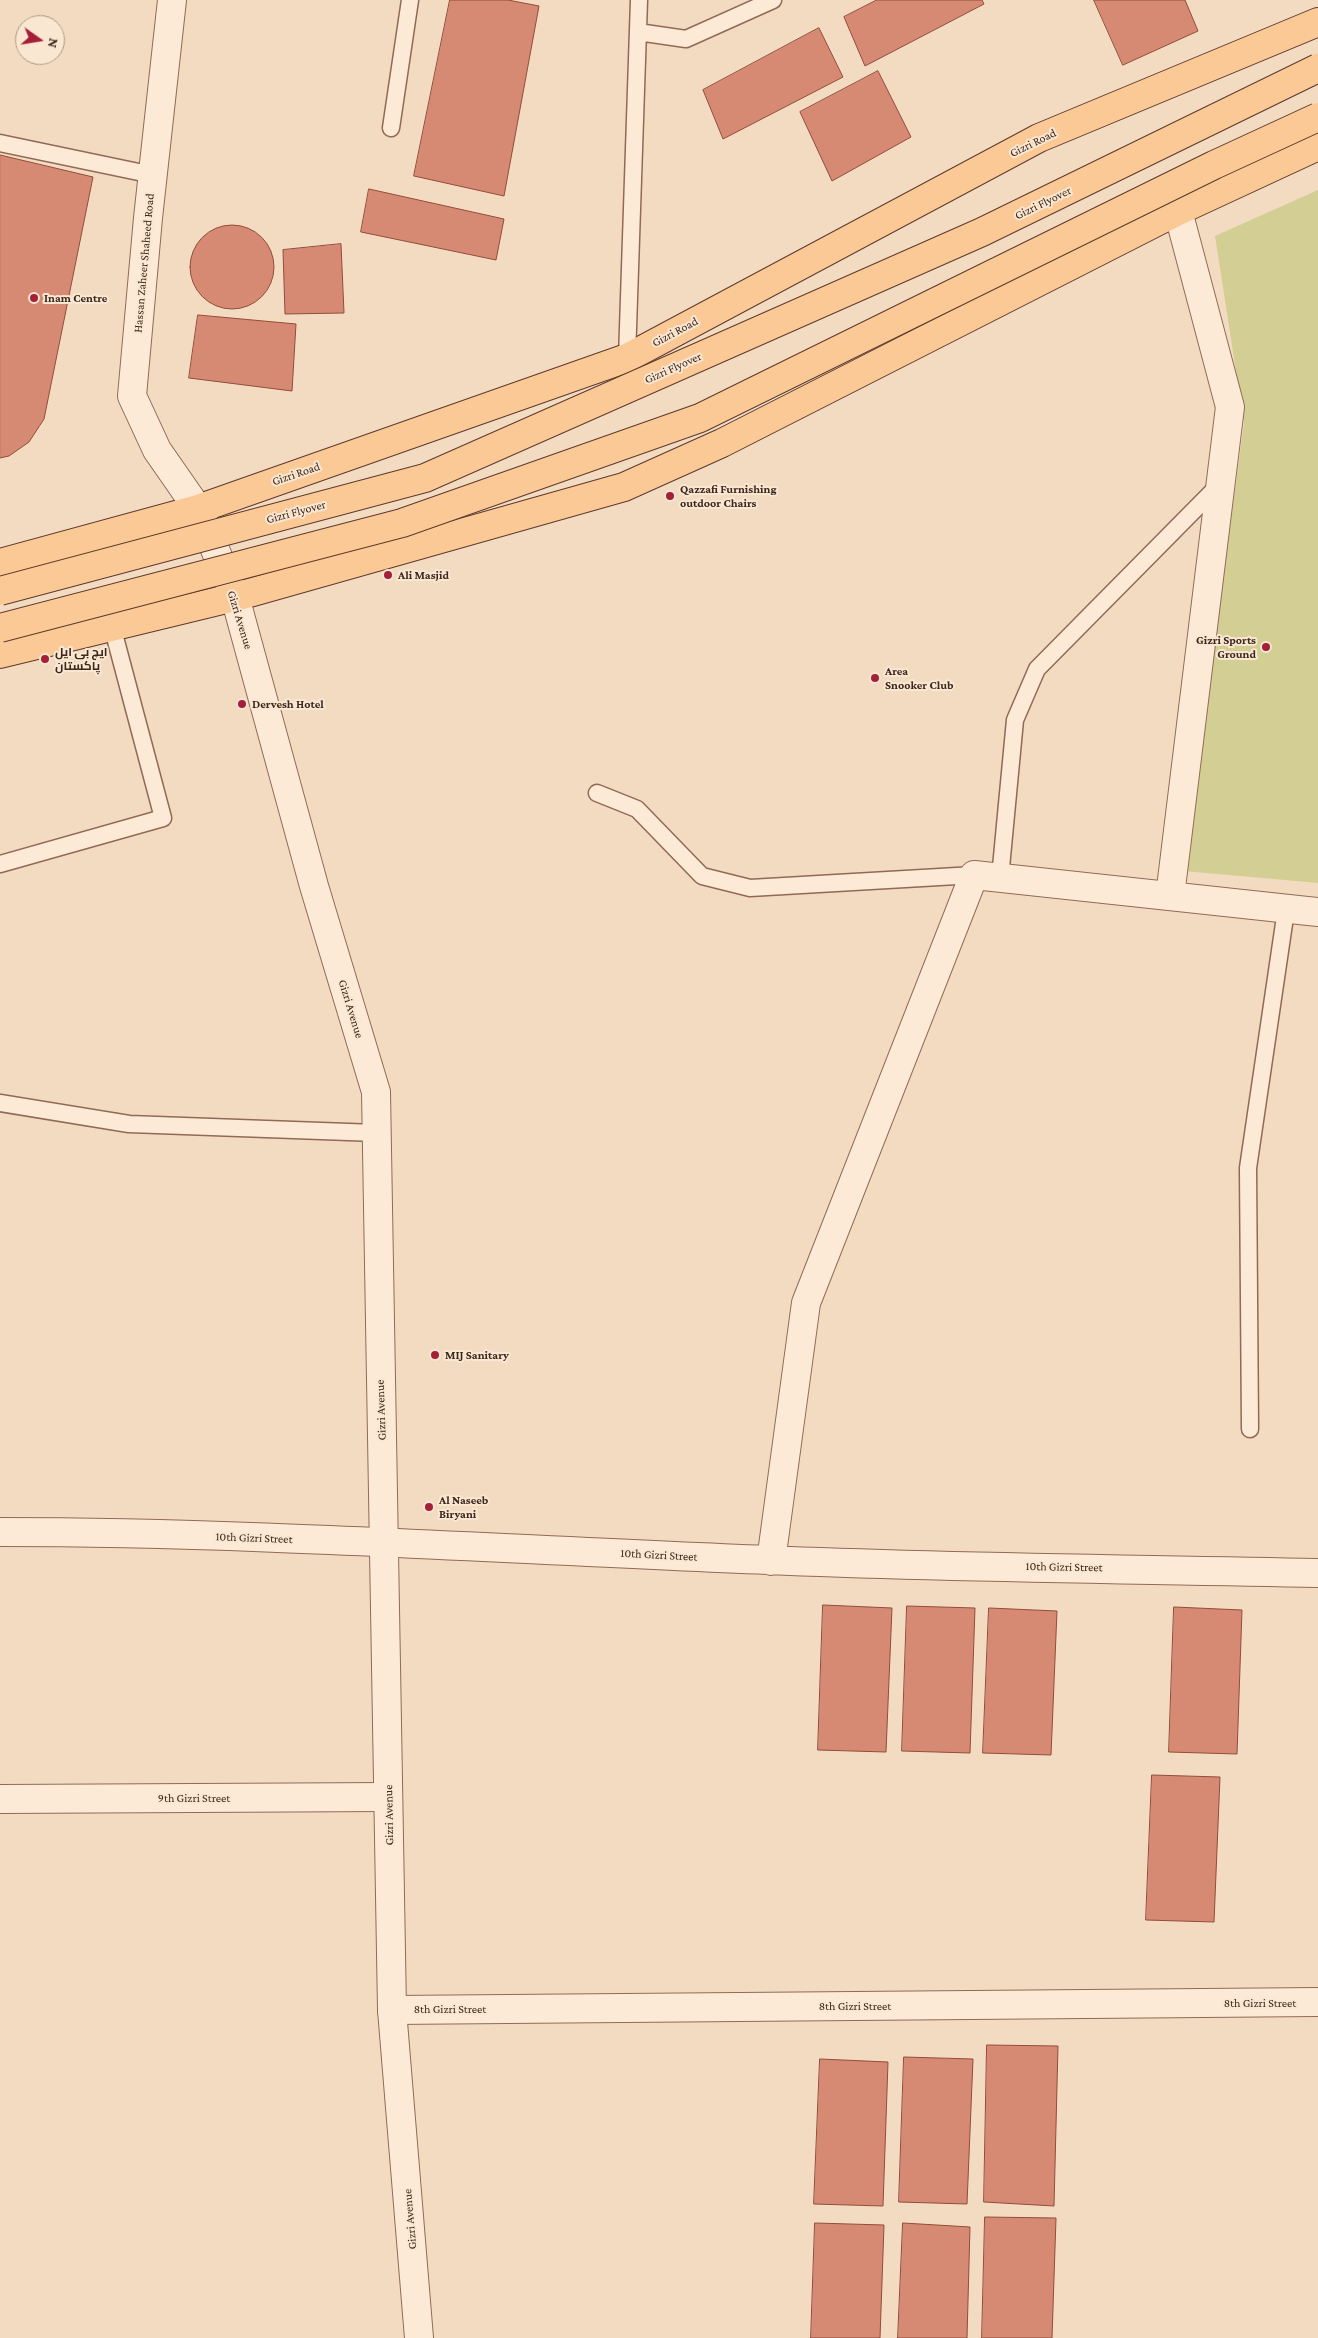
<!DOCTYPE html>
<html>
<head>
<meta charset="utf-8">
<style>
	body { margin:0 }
	#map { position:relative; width:1318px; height:2338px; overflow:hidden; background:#f3dbc2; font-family:"Crimson Pro",serif }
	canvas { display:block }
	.north { position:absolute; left:15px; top:15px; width:50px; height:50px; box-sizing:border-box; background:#f9e7d2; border:1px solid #ae9a89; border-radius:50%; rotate:103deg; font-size:14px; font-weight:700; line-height:20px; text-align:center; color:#3e261c }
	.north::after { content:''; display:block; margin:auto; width:18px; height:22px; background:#a61f39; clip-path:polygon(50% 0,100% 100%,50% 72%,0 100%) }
</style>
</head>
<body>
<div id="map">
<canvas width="1318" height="2338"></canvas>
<div class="north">N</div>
</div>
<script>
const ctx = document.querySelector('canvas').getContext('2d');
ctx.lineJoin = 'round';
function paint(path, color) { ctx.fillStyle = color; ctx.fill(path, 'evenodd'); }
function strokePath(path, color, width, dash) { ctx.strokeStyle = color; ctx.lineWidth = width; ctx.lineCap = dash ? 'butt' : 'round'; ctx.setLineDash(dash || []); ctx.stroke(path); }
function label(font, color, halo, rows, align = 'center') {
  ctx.font = font + ' "Crimson Pro",Cairo,serif'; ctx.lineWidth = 4; ctx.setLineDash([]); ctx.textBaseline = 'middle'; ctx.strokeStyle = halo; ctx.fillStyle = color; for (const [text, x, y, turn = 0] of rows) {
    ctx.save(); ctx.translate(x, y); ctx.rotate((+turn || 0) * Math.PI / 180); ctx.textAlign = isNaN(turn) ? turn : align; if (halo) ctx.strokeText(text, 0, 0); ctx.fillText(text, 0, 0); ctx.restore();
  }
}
paint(new Path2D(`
	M 1318,190 L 1318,883 L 1184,871 L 1244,423 L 1215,236 Z`), '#d3cf94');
const building = new Path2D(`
	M 450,0 L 508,0 L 539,6 L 504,196 L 414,176 Z
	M 877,0 L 982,0 L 984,4 L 865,66 L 844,17 Z
	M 1094,0 L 1185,0 L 1198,31 L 1123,65 Z
	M 819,28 L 843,77 L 723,139 L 703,90 Z
	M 878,71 L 911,137 L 832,181 L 800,112 Z
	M 0,155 L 93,177 L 44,419 L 29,442 L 9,456 L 0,458 Z
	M 369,189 L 504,219 L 496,260 L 361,232 Z
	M190 267a42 42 0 1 1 84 0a42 42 0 1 1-84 0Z
	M 341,244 L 344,313 L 285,314 L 283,250 Z
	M 198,315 L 296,324 L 292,391 L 189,378 Z
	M 823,1605 L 892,1608 L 886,1752 L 818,1750 Z
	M 907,1606 L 975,1608 L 970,1753 L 902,1751 Z
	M 1174,1607 L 1242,1610 L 1237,1754 L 1169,1752 Z
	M 989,1608 L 1057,1611 L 1051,1755 L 983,1753 Z
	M 1152,1775 L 1220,1777 L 1214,1922 L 1146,1920 Z
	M 987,2045 L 1058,2046 L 1054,2206 L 984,2202 Z
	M 904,2057 L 973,2059 L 967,2204 L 899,2202 Z
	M 820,2059 L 888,2062 L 883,2206 L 814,2204 Z
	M 985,2217 L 1056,2218 L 1052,2338 L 982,2338 Z
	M 815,2223 L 884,2225 L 880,2338 L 811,2338 Z
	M 903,2223 L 970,2227 L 967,2338 L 898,2338 Z`);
paint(building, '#d68a73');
strokePath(building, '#924c39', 1);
const service = new Path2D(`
	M 638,32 L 686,39 L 773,0
	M 391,128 L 410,0
	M 0,143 L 153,175
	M 627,358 L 639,0
	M 597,793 L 637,809 L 702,876 L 750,888 L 974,875
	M 0,864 L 163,818 L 112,626
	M 1000,878 L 1015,720 L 1037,669 L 1221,483
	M 0,1103 L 129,1124 L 376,1133
	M 1250,1429 L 1248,1168 L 1286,910`);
const minor = new Path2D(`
	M 1170,896 L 1230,407 L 1178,211
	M 0,1532 C 256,1532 512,1550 768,1560 C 951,1568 1135,1569 1318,1573
	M 771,1561 L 806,1303 L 974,875 L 1318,912
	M 0,1799 L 388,1797
	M 392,2010 L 1318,2002`);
const tertiary = new Path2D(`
	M 172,0 L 148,218 L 132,396 L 157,450 L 198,509 L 235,597 L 314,886 L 376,1092 L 392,2010 L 419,2338`);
const primary = new Path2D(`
	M 0,563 L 198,509 L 627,358 L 1039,138 L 1318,22
	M 0,654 L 235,597 L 624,487 L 722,443 L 1178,211 L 1318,146`);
strokePath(service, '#906a56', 19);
strokePath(minor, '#906a56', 30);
strokePath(tertiary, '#906a56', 30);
strokePath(primary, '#5d392b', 30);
strokePath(service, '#fdead6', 16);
strokePath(minor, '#fdead6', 28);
strokePath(tertiary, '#fdead6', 28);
strokePath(primary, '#fac996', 28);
const primaryBridge = new Path2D(`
	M 0,591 L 425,478 L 982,232 L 1318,68
	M 0,628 L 402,523 L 700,418 L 1214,165 L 1318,117`);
strokePath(primaryBridge, '#5d392b', 30, []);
strokePath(primaryBridge, '#fac996', 28);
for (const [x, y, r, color] of [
	[34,298,5,"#a61f39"],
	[670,496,5,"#a61f39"],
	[388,575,5,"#a61f39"],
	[1266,647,5,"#a61f39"],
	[45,659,5,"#a61f39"],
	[875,678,5,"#a61f39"],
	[242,704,5,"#a61f39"],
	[435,1355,5,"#a61f39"],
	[429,1507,5,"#a61f39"]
]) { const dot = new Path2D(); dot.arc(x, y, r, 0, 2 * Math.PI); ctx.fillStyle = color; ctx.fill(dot); strokePath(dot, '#f9e7d2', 2); }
label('12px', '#3e261c', '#f9e7d2', [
	["Gizri Road",1033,143,-26],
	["Gizri Flyover",1043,203,-26],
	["Hassan Zaheer Shaheed Road",144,263,-85],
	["Gizri Road",675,332,-28],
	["Gizri Flyover",673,368,-24],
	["Gizri Road",296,474,-19],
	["Gizri Flyover",296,512,-15],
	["Gizri Avenue",240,620,73],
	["Gizri Avenue",351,1009,73],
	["Gizri Avenue",381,1410,-92],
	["10th Gizri Street",254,1538,2],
	["10th Gizri Street",659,1555,3],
	["10th Gizri Street",1064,1567,1],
	["9th Gizri Street",194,1798],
	["Gizri Avenue",389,1815,-91],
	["8th Gizri Street",1260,2003],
	["8th Gizri Street",855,2006],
	["8th Gizri Street",450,2009],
	["Gizri Avenue",410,2219,-95]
]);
label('bold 12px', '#3e261c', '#f9e7d2', [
	["Inam Centre",44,298],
	["Qazzafi Furnishing",680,489],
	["outdoor Chairs",680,503],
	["Ali Masjid",398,575],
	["Gizri Sports",1256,640,"right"],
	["Ground",1256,654,"right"],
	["ایچ بی ایل",55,652],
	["پاکستان",55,666],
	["Area",885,671],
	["Snooker Club",885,685],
	["Dervesh Hotel",252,704],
	["MIJ Sanitary",445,1355],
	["Al Naseeb",439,1500],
	["Biryani",439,1514]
], 'left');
</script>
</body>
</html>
